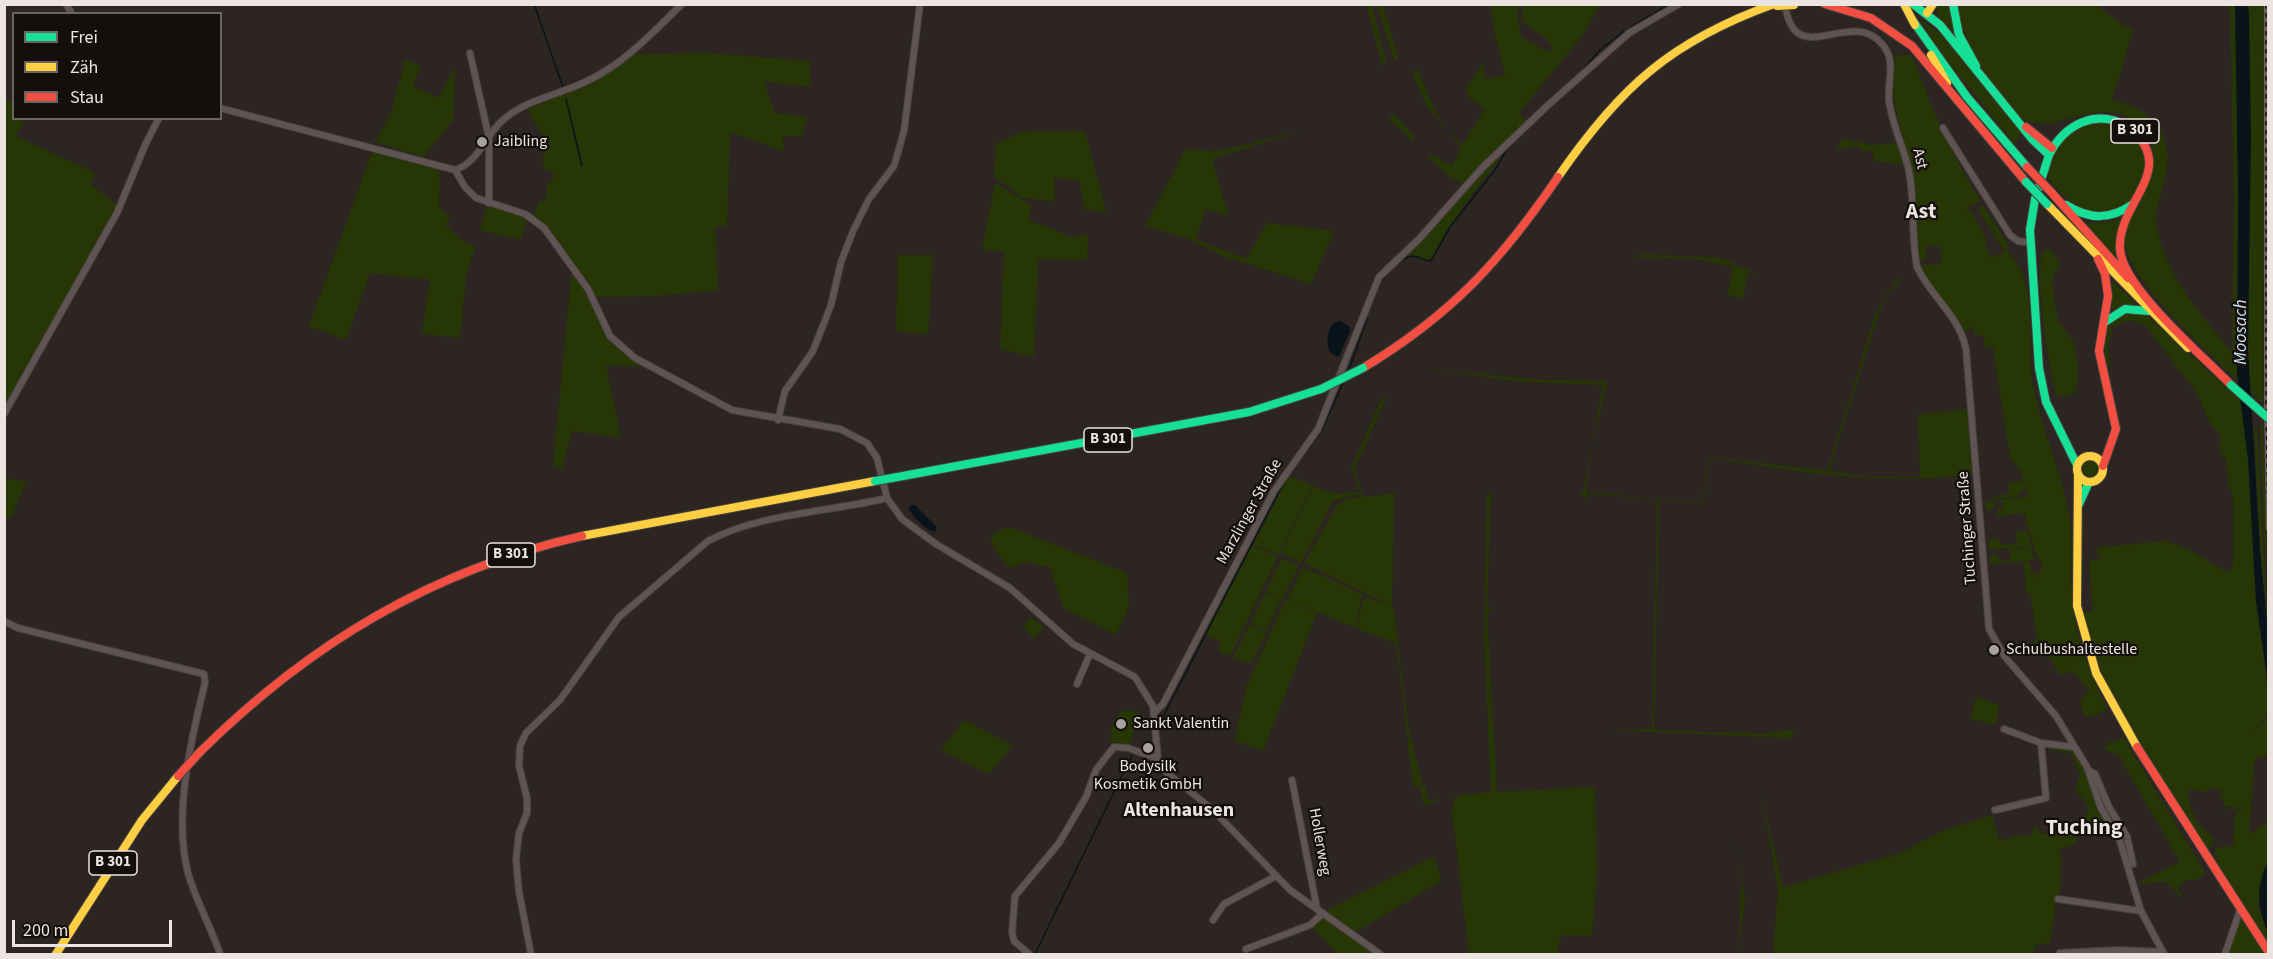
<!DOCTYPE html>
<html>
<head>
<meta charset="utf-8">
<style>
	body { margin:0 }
	#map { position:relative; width:2273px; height:959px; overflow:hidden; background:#2c2522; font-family:"Source Sans 3",sans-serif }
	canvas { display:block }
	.frame { position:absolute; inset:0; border:6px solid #ebe4e0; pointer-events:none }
	.legend { position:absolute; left:12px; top:12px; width:210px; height:108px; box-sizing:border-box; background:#140f0c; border:2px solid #6a6461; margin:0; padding:8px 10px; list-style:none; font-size:18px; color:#ebe4e0 }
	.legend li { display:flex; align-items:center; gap:12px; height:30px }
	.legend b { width:30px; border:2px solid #6a6461 }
	.scale { position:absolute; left:12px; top:920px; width:160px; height:27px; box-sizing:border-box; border:3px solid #ebe4e0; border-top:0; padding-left:8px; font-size:18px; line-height:21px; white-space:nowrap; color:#ebe4e0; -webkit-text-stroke:4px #140f0c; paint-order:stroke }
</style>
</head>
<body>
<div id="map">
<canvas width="2273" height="959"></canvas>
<div class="frame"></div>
<ul class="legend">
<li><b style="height:8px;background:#16e098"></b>Frei</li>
<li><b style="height:8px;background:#ffcf43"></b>Zäh</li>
<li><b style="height:8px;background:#f24e42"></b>Stau</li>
</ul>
<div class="scale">200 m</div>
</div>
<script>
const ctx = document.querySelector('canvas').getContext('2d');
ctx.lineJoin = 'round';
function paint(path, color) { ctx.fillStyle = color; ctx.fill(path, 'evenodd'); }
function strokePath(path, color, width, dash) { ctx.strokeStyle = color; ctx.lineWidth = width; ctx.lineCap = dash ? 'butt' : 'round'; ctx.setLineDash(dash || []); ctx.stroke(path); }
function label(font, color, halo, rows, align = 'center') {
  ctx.font = font + ' "Source Sans 3",sans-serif'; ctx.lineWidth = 4.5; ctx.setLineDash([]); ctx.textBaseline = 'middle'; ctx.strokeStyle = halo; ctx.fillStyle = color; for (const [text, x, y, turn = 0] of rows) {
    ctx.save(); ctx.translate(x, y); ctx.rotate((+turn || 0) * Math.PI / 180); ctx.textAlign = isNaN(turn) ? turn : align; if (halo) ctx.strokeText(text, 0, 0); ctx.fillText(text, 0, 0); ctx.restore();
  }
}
paint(new Path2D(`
	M 1367,5 L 1372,5 L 1386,63 L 1382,66 Z
	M 1377,5 L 1383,5 L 1399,60 L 1394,60 Z
	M 1491,5 L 1519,5 L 1517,14 L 1521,37 L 1549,52 L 1553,49 L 1546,39 L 1522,21 L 1523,5 L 1600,5 L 1582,36 L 1519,113 L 1527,122 L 1463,183 L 1452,178 L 1426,156 L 1434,156 L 1452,166 L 1461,148 L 1427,106 L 1412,72 L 1418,70 C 1428,94 1439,131 1463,144 L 1485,109 L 1469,97 L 1466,89 L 1483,62 L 1485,79 L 1505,75 L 1494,31 Z
	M 1938,5 L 1949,5 L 1956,36 L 1937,16 Z
	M 1957,5 L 2095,5 L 2133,31 L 2112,100 C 2157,111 2176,136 2164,183 C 2159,202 2153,213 2158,232 C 2169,280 2202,315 2232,352 L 2234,201 L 2230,5 L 2264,5 L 2263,403 C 2231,375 2133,287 2126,248 C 2118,209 2178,170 2142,128 C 2108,91 2061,132 2029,122 C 2019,119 2012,108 2006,100 C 1981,71 1965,42 1957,5 Z
	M 1919,18 L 1941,34 L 2022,132 L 2015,144 L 1941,53 Z
	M 707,53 L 810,61 L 811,87 L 764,81 L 775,113 L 807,117 L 802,136 L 783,136 L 784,151 L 730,132 L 727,226 L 715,227 L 718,290 L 657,296 L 595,297 L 553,233 L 534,215 L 539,201 L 546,201 L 547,184 L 554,178 L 553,172 L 543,169 L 544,138 L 527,109 L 586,86 L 635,54 Z
	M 1902,55 L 1911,55 L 1915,62 C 1933,112 1952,157 1981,201 L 1966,208 L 1974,215 L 1987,241 L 1985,245 L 1991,258 L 2007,251 C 2040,281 2026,339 2032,378 C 2039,424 2061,468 2069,514 C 2074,540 2069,569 2072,596 C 2075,636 2090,673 2107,709 L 2095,716 L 2084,716 L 2080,700 L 2090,691 L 2072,671 L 2060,675 L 2051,659 L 2032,649 L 2032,645 L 2037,637 L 2030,594 L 2036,593 L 2025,593 L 2026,579 L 2023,562 L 2030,562 L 2031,573 L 2038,573 L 2038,578 L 2033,579 L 2038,579 L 2042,561 L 2036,555 L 2024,513 L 1997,516 L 1997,510 L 2003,509 L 2002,502 L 1993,503 L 1994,509 L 1986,510 L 1985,502 L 2020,498 L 2022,506 L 2021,498 L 2028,496 L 2020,470 L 2010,458 L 1993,347 L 1985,348 L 1984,336 L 1975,334 L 1972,326 L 1965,333 L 1922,274 L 1920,265 L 1941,264 L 1940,247 L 1936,245 L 1926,246 L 1927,259 L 1920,261 L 1913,177 L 1891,90 L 1895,57 Z
	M 405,60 L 421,66 L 413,86 L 438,98 L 455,67 L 453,121 L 423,157 L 375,142 L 391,113 Z
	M 4,99 L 13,102 L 14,118 L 25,119 L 16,136 L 95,173 L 91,185 L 118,206 L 4,409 Z
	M 1394,114 L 1414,137 L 1415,144 L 1388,117 Z
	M 2100,122 C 2175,124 2147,220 2094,214 C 2075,211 2060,191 2048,178 C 2051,143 2067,128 2100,122 Z
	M 1305,130 L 1212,159 L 1229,217 L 1206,209 L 1196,239 L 1246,259 L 1267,223 L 1334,231 L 1311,284 L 1223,256 L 1189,239 L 1145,226 L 1185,150 L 1219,151 Z
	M 1085,131 L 1106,212 L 1085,209 L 1079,180 L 1054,177 L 1055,201 L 1023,198 L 994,176 L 996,144 L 1021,132 Z
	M 1843,138 L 1870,145 L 1898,143 L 1904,164 L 1874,161 L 1872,149 L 1864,152 L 1856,146 L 1836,150 Z
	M 372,152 L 440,169 L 439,207 L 450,217 L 446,225 L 460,239 L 475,247 L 466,277 L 460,338 L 422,334 L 430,280 L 370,273 L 346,340 L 309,326 Z
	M 1503,152 C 1496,166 1485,176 1475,190 C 1459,212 1444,234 1431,258 L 1429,260 L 1407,254 L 1475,178 Z
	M 995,183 L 1031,205 L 1029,220 L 1072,237 L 1088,234 L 1087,260 L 1038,259 L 1034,357 L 1000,349 L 1004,252 L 982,249 Z
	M 487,204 L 528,216 L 521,240 L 480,230 Z
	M 1982,206 L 1984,207 L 2010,248 L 2004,251 L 1977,208 Z
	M 2121,216 L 2115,246 L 2118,260 L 2083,224 L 2113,221 Z
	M 2048,248 L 2060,263 L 2052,280 L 2054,300 L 2058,320 L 2075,345 L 2077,357 L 2078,377 L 2075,392 L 2064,397 L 2057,396 C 2048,367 2035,280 2042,253 Z
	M 1640,254 L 1716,258 L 1733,262 L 1734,265 L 1759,274 L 1748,273 L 1743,298 L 1746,299 L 1727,295 L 1733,266 L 1693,259 L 1635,257 Z
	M 898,255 L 933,255 L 928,334 L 896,331 Z
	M 572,268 C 598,306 604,342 645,367 L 606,365 L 621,438 L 572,431 L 562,469 L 553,466 Z
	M 1903,277 L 1889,293 L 1879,313 L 1829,471 L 1863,476 L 1920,477 L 1918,415 L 1967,409 L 1972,474 C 1885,487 1795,471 1710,458 L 1703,504 L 1659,500 L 1654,730 L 1768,734 L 1795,729 L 1790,738 L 1606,730 L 1652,729 L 1657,506 L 1656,499 L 1587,494 L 1585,506 L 1585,497 L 1579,493 L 1583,493 L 1603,385 L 1514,381 L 1421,368 L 1528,379 L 1605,382 L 1607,384 L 1592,445 L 1586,492 L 1702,503 L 1709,457 L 1827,471 L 1876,313 L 1896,279 Z
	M 2112,281 L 2133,301 L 2133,304 L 2112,309 Z
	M 2125,311 L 2147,315 L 2241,401 C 2253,466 2251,534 2256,599 C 2259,638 2269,675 2268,714 L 2252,733 L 2268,718 L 2268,756 L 2258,757 L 2254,764 L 2249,835 L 2268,821 L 2268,862 L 2263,872 L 2258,906 L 2268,932 L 2268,946 C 2256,927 2211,868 2215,848 L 2233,846 L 2235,813 L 2242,808 L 2242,803 L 2237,810 L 2222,809 L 2237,807 L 2224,806 L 2224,799 L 2220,799 L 2221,790 L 2209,788 L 2208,792 L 2189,789 C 2185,808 2200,829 2215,838 L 2210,848 L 2204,846 L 2124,721 L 2100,674 L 2083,616 L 2085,612 L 2093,612 L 2089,565 L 2091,561 L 2101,557 L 2096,549 L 2101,547 L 2166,541 L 2188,549 L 2225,571 L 2230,570 L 2233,566 L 2233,498 L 2229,486 L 2226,459 L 2220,454 L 2220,436 L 2211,425 L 2196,392 L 2145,325 L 2128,320 L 2112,327 L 2108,350 L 2111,368 L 2108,366 C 2102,344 2103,323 2125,311 Z
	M 1388,394 L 1354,470 L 1363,493 L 1333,501 L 1301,563 L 1281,553 L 1313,486 L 1334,494 L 1360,492 L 1351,469 L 1380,402 Z
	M 2260,423 L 2263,425 L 2268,584 L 2264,533 Z
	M 2254,429 L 2257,429 L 2268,632 L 2260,551 Z
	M2079 469a10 10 0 1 1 20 0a10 10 0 1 1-20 0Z
	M 1289,476 L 1312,485 L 1279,555 L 1253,544 Z
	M 5,478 L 26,482 L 11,518 L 5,518 Z
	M 2023,481 L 2024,491 L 2018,493 L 2019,497 L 1994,499 L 1993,496 L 2009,494 L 2008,483 Z
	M 1394,493 L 1392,606 L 1304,563 L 1338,504 L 1347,499 Z
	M 1487,494 L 1491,494 L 1487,606 L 1492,608 L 1487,613 L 1497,792 L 1595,787 L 1597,874 L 1592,936 L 1563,935 L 1559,939 L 1558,954 L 1469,954 L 1452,811 L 1454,799 L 1460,795 L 1491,792 L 1484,635 Z
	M 1005,528 L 1012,528 L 1127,573 L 1129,607 L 1116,635 L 1063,608 L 1051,569 L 1045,565 L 1041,567 C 1030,561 1023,561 1013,568 C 1004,564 991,546 991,536 Z
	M 2028,531 L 2031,546 L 1989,550 L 1988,540 L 1999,539 L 2000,545 L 2017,543 L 2016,532 Z
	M 1252,545 L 1278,557 L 1230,656 L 1218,651 L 1221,642 L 1205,634 Z
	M 2031,547 L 2034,560 L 1991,564 L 1990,555 L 1998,554 L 1999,561 L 2010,561 L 2010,549 Z
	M 1282,558 L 1299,565 L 1282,600 L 1266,591 Z
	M 1303,567 L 1362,594 L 1356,628 L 1287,600 Z
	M 1265,592 L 1281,600 L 1266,631 L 1251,623 Z
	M 1364,597 L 1393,606 L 1409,730 L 1423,787 L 1426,787 L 1428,800 L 1438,799 L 1438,801 L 1424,805 L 1420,788 L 1413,785 L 1396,643 L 1357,629 Z
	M 1285,600 L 1317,613 L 1263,751 L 1236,741 L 1236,734 L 1247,685 Z
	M 1031,617 L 1044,628 L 1034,639 L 1023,627 Z
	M 1250,624 L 1266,633 L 1251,664 L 1233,658 Z
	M 1977,696 L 1999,706 L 1996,725 L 1970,719 Z
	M 1125,710 L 1139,712 L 1130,746 L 1111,742 C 1110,731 1114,714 1125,710 Z
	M 964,720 L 1013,746 L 989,774 L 941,750 Z
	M 2124,738 L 2206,874 L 2195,880 L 2184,880 L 2183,885 L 2179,885 L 2178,891 L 2183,895 L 2182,898 L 2166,882 L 2138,883 L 2180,862 L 2118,754 L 2103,749 L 2110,742 Z
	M 2049,746 L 2073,750 L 2083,763 L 2108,829 L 2075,838 L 2076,843 L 2057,850 L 2061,853 L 2060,896 L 2057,896 L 2050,943 L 2034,946 L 2034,954 L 1773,954 L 1778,889 L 1761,793 L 1783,887 L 1898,854 L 1945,830 L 1992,815 L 1999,841 L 2020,835 L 2029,837 L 2035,826 L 2042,834 L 2067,827 L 2085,817 C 2094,806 2080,798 2076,789 L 2080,775 L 2072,754 L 2047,749 Z
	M 1734,842 L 1745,898 L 1738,954 L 1741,882 Z
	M 1435,856 L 1441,881 L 1356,932 L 1325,911 Z
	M 2241,916 L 2268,954 L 2227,954 L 2236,932 L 2237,919 Z
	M 1324,917 L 1375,954 L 1338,954 L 1312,927 Z`), '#273605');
paint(new Path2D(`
	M 2235,5 L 2248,5 L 2249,14 L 2251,136 L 2248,349 L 2260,551 L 2268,632 L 2268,684 L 2256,600 L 2248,460 L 2237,374 L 2238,194 Z
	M 1340,321 L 1350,327 L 1350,331 L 1339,357 C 1323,353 1326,335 1333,323 Z
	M 911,505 L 915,505 L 937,527 L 935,532 C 924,530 915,518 908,508 Z
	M 2268,862 L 2268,932 C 2257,909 2256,885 2268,862 Z`), '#09141a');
strokePath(new Path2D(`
	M 534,4 L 563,87
	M 1631,27 L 1670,4
	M 1582,71 L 1600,50 L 1624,31
	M 566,99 L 582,166
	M 1379,285 C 1384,276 1400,257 1412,256 C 1418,256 1424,261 1431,261 L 1450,227 L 1497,167 L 1507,149 L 1527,129
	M 1349,370 L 1367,319
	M 1293,469 L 1322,430 L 1343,383
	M 1162,719 L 1284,482
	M 1035,954 L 1133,753`), '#09141a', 1.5);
const street = new Path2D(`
	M 66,4 L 72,14
	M 1785,4 C 1794,73 1850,6 1882,44 C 1897,60 1887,81 1889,101 C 1892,125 1904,148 1909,171 C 1915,203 1911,235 1917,267 C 1931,297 1959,315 1966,349 L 1989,629 L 2005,657 L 2056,716 L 2087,767 L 2101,808 L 2120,841 L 2141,911 L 2164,954
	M 470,53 L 489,138 L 489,203
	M 220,108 L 455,170 C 479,162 485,136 502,121 C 524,100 558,95 585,82 C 623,65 652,33 682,4
	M 1943,128 L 2010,235 L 2018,241 L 2031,243
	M 455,170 L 465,187 L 476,198 L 525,214 L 544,228 L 588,289 L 610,336 L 635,358 L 732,410 L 840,429 L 867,443 L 877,458 L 887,498 L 902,519 L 936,544 L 1010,588 L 1073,644 L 1135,677 L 1153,706 L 1158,759 L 1167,773 L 1212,809 L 1290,890 L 1380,954
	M 4,414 L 117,213 L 146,143 L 159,118
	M 778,420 L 785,391 L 813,351 L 831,305 L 841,262 L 853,231 L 869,199 L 894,166 L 904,131 L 920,4
	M 4,621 L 18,628 L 204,674 L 205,683 C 191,739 173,816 188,873 C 196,901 211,927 220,954
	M 1077,684 L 1090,654
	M 1155,712 L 1163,704 L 1274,491 L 1318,429 L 1379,277 L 1419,239 L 1483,167 L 1546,107 L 1629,33 L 1679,4
	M 2004,729 L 2041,743 L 2074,747
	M 2089,771 L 2095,774 L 2109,807 L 2127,836 L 2133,864
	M 1292,780 L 1317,909
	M 1995,810 L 2046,798 L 2041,743
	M 2058,899 L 2141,911
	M 1213,920 L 1224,904 L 1276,876
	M 1246,949 L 1310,925 L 1323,913
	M 2060,953 L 2116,950 L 2162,952
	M 531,954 L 519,892 L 516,859 L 519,833 L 527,813 L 527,798 L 519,766 L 520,746 L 526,733 L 560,700 L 619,617 L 708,541 C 760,513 830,512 887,498
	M 1029,954 L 1014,941 L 1012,932 L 1015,896 L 1059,843 L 1086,797 L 1096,770 L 1114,747 L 1128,748 L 1158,759
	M 2225,954 L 2240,910`);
const fast = new Path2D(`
	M 1913,4 L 1940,25 L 2032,139 L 2049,155 C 2064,125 2095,108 2127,126
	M 1953,4 L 1959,35 L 1976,66
	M 1913,21 L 1967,97 L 2027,167
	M 2049,155 L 2035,199 L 2030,230 L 2039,368 L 2046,402 L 2077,465
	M 2066,205 C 2090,220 2110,220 2133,204
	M 2105,322 L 2125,309 L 2149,311
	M 892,478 L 1249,412 L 1321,389
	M 2079,504 L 2089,482`);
const slow = new Path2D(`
	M 1904,4 L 1915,25
	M 1927,13 L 1933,4
	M 1931,55 L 1947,83
	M 1558,177 C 1620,87 1671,41 1774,4
	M 2047,204 L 2188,348
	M2077 469a13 13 0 1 1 26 0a13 13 0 1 1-26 0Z
	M 2078,476 L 2077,606 L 2096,673 L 2137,747
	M 582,536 L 875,481
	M 56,954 L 142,820 L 178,776`);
const jam = new Path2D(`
	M 1825,4 L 1871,18 L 1912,46 L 2026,182
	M 2127,126 C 2182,169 2117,201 2120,249 C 2122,287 2203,356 2231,385
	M 2026,127 L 2052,148
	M 2051,192 L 2128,278
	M 2098,259 L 2105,274 L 2108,296 L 2099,351 L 2116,429 L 2103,466
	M 1363,368 C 1451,315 1501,261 1558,177
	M 2137,747 L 2268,951
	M 200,752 C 309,644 432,570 582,536`);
strokePath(street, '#46413d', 8);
strokePath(fast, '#46413d', 10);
strokePath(slow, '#46413d', 10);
strokePath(jam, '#46413d', 10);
strokePath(street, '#605353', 6);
strokePath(fast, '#16e098', 8);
strokePath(slow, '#ffcf43', 8);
strokePath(jam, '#f24e42', 8);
const rail = new Path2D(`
	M 2266,4 L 2266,400 L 2268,529`);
strokePath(rail, '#6a6060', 4);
strokePath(rail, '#140f0c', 1.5, [4.5]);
const fastBridge = new Path2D(`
	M 2026,182 L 2047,204
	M 2231,385 L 2268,418
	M 1321,389 L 1363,368
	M 875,481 L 892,478`);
const slowBridge = new Path2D(`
	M 1777,6 L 1794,5`);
const jamBridge = new Path2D(`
	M 2027,167 L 2051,192
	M 178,776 L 200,752`);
strokePath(fastBridge, '#46413d', 10, []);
strokePath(slowBridge, '#46413d', 10, []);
strokePath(jamBridge, '#46413d', 10, []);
strokePath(fastBridge, '#16e098', 8);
strokePath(slowBridge, '#ffcf43', 8);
strokePath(jamBridge, '#f24e42', 8);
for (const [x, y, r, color] of [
	[482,142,6,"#a8a19e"],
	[1994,650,6,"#a8a19e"],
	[1121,724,6,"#a8a19e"],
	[1148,748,6,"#a8a19e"]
]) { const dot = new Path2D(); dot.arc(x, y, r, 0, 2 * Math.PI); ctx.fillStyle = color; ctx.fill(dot); strokePath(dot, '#140f0c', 2); }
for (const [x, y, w] of [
	[2135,131,48],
	[1108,440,48],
	[511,555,48],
	[113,863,48]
]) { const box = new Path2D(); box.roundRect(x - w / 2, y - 12, w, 24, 4.5); ctx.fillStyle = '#140f0c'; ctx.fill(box); strokePath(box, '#ebe4e0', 1.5); }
label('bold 15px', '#ebe4e0', null, [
	["B 301",2135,131],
	["B 301",1108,440],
	["B 301",511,555],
	["B 301",113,863]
]);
label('16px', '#ebe4e0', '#140f0c', [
	["Jaibling",494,142],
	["Schulbushaltestelle",2006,650],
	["Sankt Valentin",1133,724],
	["Bodysilk",1148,767,"center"],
	["Kosmetik GmbH",1148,785,"center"]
], 'left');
label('16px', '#ebe4e0', '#140f0c', [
	["Ast",1919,159,76],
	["Marzlinger Straße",1250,512,-61],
	["Tuchinger Straße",1968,528,-94],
	["Hollerweg",1319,842,80]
]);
label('italic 18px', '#cee3f1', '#140f0c', [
	["Moosach",2242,332,-90]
]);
label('bold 20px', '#ebe4e0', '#140f0c', [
	["Altenhausen",1179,812]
]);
label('bold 22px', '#ebe4e0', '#140f0c', [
	["Ast",1921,213],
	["Tuching",2084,829]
]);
</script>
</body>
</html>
